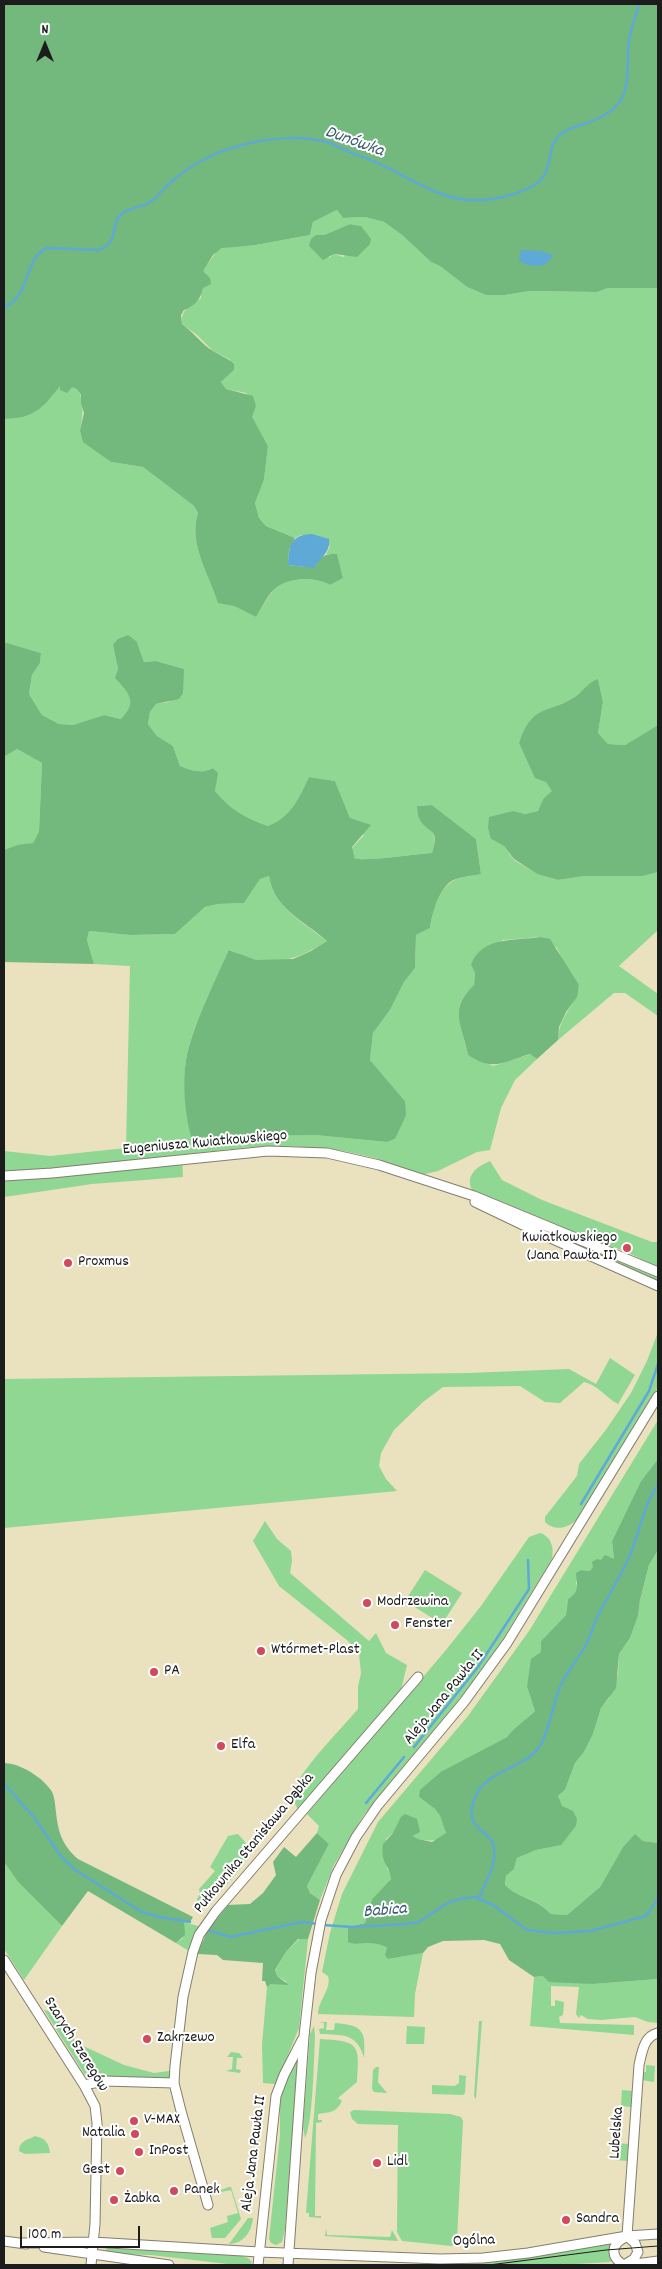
<!DOCTYPE html>
<html>
<head>
<meta charset="utf-8">
<style>
	body { margin:0 }
	#map { position:relative; width:662px; height:2269px; overflow:hidden; background:#eae1bf; font-family:Dekko,sans-serif }
	canvas { display:block }
	.frame { position:absolute; inset:0; border:5px solid #1c1c1c; pointer-events:none }
	.north { position:absolute; left:20px; top:20px; width:50px; height:50px; -webkit-text-stroke:4px #fff; paint-order:stroke; rotate:0deg; font-size:14px; font-weight:700; line-height:20px; text-align:center; color:#1c1c1c }
	.north::after { content:''; display:block; margin:auto; width:18px; height:22px; background:#1c1c1c; clip-path:polygon(50% 0,100% 100%,50% 72%,0 100%) }
	.scale { position:absolute; left:20px; top:2226px; width:120px; height:22px; box-sizing:border-box; border:2px solid #1c1c1c; border-top:0; padding-left:6px; font-size:15px; line-height:18px; white-space:nowrap; color:#1c1c1c; -webkit-text-stroke:4px #fff; paint-order:stroke }
</style>
</head>
<body>
<div id="map">
<canvas width="662" height="2269"></canvas>
<div class="frame"></div>
<div class="north">N</div>
<div class="scale">100 m</div>
</div>
<script>
const ctx = document.querySelector('canvas').getContext('2d');
ctx.lineJoin = 'round';
function paint(path, color) { ctx.fillStyle = color; ctx.fill(path, 'evenodd'); }
function strokePath(path, color, width, dash) { ctx.strokeStyle = color; ctx.lineWidth = width; ctx.lineCap = dash ? 'butt' : 'round'; ctx.setLineDash(dash || []); ctx.stroke(path); }
function label(font, color, halo, rows, align = 'center') {
  ctx.font = font + ' Dekko,sans-serif'; ctx.lineWidth = 4; ctx.setLineDash([]); ctx.textBaseline = 'middle'; ctx.strokeStyle = halo; ctx.fillStyle = color; for (const [text, x, y, turn = 0] of rows) {
    ctx.save(); ctx.translate(x, y); ctx.rotate((+turn || 0) * Math.PI / 180); ctx.textAlign = isNaN(turn) ? turn : align; if (halo) ctx.strokeText(text, 0, 0); ctx.fillText(text, 0, 0); ctx.restore();
  }
}
paint(new Path2D(`
	M 337,210 L 343,218 L 365,217 L 384,222 L 402,235 L 431,262 L 440,266 L 467,287 L 486,295 L 505,295 L 529,291 L 597,292 L 608,288 L 658,288 L 658,725 L 625,745 L 608,744 L 598,733 L 603,702 L 598,679 C 588,686 580,694 569,700 C 539,717 533,705 519,743 L 525,755 L 553,791 L 543,799 L 538,811 L 525,814 L 512,811 L 491,839 L 504,846 L 514,860 L 537,874 L 558,880 L 584,876 L 643,876 L 658,872 L 658,930 L 619,966 L 658,994 L 658,1016 L 625,993 L 614,993 L 558,1040 C 559,1014 576,1007 579,985 L 564,964 L 557,948 L 540,937 L 503,940 L 471,965 L 475,973 L 474,985 C 447,1009 463,1026 468,1055 L 493,1066 L 531,1054 L 537,1059 L 515,1080 L 501,1108 L 490,1150 L 477,1152 L 438,1171 L 421,1175 L 375,1158 L 344,1151 L 294,1146 L 250,1147 L 50,1169 L 4,1172 L 4,1151 L 50,1156 L 126,1148 L 130,966 L 94,964 L 87,940 L 89,931 L 130,935 L 175,934 L 205,907 L 218,904 L 244,903 L 260,879 L 269,876 C 273,907 304,923 327,941 C 305,955 283,965 256,960 C 247,958 238,953 230,950 C 214,984 193,1023 186,1060 C 182,1084 186,1113 191,1136 L 315,1135 L 387,1142 L 395,1139 L 405,1101 L 370,1060 L 373,1033 L 390,1010 L 404,982 L 415,968 L 416,935 L 430,928 C 432,914 438,892 450,883 C 457,877 472,876 481,874 L 476,839 L 432,805 L 417,806 C 420,831 442,824 432,853 C 406,855 381,860 355,859 L 352,848 L 364,835 L 350,818 L 335,781 L 309,777 C 298,801 293,815 268,826 C 245,818 230,809 215,791 L 217,773 L 213,768 C 201,774 192,771 180,766 L 173,746 L 157,736 L 148,724 L 150,712 L 156,704 L 169,702 L 184,669 L 156,661 L 144,662 L 137,642 L 113,645 L 118,669 L 116,678 C 129,693 138,702 122,719 L 104,715 L 73,725 L 59,724 L 42,715 L 29,694 L 32,675 L 40,663 L 41,653 L 4,642 L 4,419 C 32,418 45,407 61,384 L 77,388 C 85,401 83,416 80,430 L 103,456 L 111,462 L 143,467 L 194,506 L 198,513 C 188,544 209,574 218,602 L 234,606 L 256,617 C 262,608 269,593 277,587 C 291,577 316,577 330,585 L 343,578 L 337,555 L 326,554 L 330,546 L 301,535 L 295,538 L 266,526 L 259,518 L 255,503 L 264,480 L 268,446 L 251,417 L 256,406 L 246,393 L 226,389 L 221,382 L 234,370 L 229,359 L 213,351 L 197,335 L 182,324 C 181,309 189,306 201,298 L 202,271 L 218,250 L 228,246 L 256,245 L 310,235 L 313,222 ZM 350,224 L 361,226 L 344,257 L 334,254 L 329,258 L 316,235 L 324,235 Z
	M 17,749 L 42,763 L 39,831 L 33,843 L 4,850 L 4,865 L 4,757 Z
	M 182,1159 L 183,1177 L 92,1184 L 4,1197 L 4,1176 Z
	M 490,1161 L 502,1180 L 542,1200 L 652,1242 L 658,1242 L 658,1269 C 640,1258 622,1248 601,1244 L 474,1193 C 463,1177 476,1167 490,1161 Z
	M 474,1198 L 658,1274 L 658,1283 Z
	M 658,1332 L 658,1385 L 656,1391 L 578,1519 C 567,1528 556,1532 545,1522 L 545,1517 L 577,1476 L 579,1464 L 605,1431 L 631,1393 L 647,1361 Z
	M 610,1358 L 635,1375 L 618,1404 C 605,1397 598,1385 584,1382 L 560,1403 L 545,1402 L 520,1386 L 443,1387 L 423,1402 L 394,1430 L 381,1453 L 379,1466 L 386,1479 L 397,1491 L 4,1528 L 4,1379 L 468,1373 L 569,1369 L 596,1384 Z
	M 658,1420 L 658,1459 L 641,1481 L 612,1541 L 614,1559 L 601,1560 L 590,1571 L 581,1570 L 576,1583 L 578,1588 L 575,1595 L 568,1599 L 566,1615 L 541,1641 L 541,1652 L 527,1687 L 535,1711 C 526,1720 513,1728 507,1737 L 442,1771 L 419,1797 L 435,1809 L 440,1816 L 446,1833 C 434,1849 409,1835 393,1833 L 386,1839 L 387,1869 L 391,1873 L 391,1879 L 372,1899 L 365,1923 L 348,1927 L 360,1943 L 375,1942 L 387,1948 L 388,1959 L 423,1953 L 415,1994 L 414,2017 L 318,2014 C 318,2000 332,1989 328,1976 L 322,1972 L 330,1933 L 342,1894 L 378,1822 L 468,1716 L 529,1631 Z
	M 265,1521 L 277,1539 L 291,1551 L 292,1561 L 290,1573 L 369,1641 L 376,1633 L 386,1653 L 407,1665 L 401,1690 L 299,1810 C 294,1805 292,1795 295,1788 C 303,1767 342,1728 358,1709 L 358,1687 L 361,1673 L 359,1654 L 348,1641 L 279,1586 L 253,1541 Z
	M 540,1533 C 552,1537 554,1548 552,1559 L 498,1647 L 467,1690 L 363,1816 L 334,1865 L 320,1900 L 310,1893 L 307,1886 L 329,1844 L 317,1833 L 319,1826 L 307,1814 L 446,1650 L 481,1606 L 529,1537 Z
	M 658,1550 L 658,1843 L 643,1841 L 635,1835 L 623,1847 L 600,1887 L 567,1915 L 551,1914 C 538,1898 518,1898 505,1886 L 506,1876 L 514,1869 L 517,1858 L 536,1850 L 560,1845 L 576,1826 L 561,1806 L 558,1796 L 565,1790 L 575,1763 L 584,1752 L 593,1734 L 601,1708 L 609,1698 L 618,1674 L 619,1654 L 630,1638 L 638,1616 L 640,1600 L 649,1565 Z
	M 425,1570 L 462,1593 L 442,1624 L 405,1601 Z
	M 238,1834 L 245,1842 L 248,1850 L 240,1869 L 211,1902 L 199,1905 L 197,1899 L 200,1894 L 199,1889 L 215,1871 L 210,1867 L 228,1836 Z
	M 4,1862 L 18,1882 L 62,1926 L 24,1980 L 4,1949 Z
	M 184,1922 L 201,1927 L 189,1951 L 176,1943 L 183,1938 Z
	M 299,1939 L 308,1939 L 299,2028 L 276,2084 L 263,2083 L 262,2045 L 267,1987 L 271,1984 L 287,1982 L 277,1976 L 275,1971 L 286,1952 Z
	M 543,1976 L 593,1984 L 658,1979 L 658,2023 L 648,2022 L 635,2017 L 601,2020 L 588,2019 L 581,2015 L 579,2018 L 576,2014 L 579,1987 L 551,1986 L 551,2006 L 555,2006 L 555,2000 L 564,2002 L 563,2015 L 559,2017 L 560,2023 L 634,2025 L 634,2035 L 530,2026 L 534,1977 Z
	M 44,2010 L 54,2012 L 63,2027 L 79,2044 L 124,2065 L 154,2073 L 169,2071 L 170,2084 L 90,2083 Z
	M 479,2021 L 482,2021 L 476,2099 L 474,2096 Z
	M 319,2022 L 327,2022 L 326,2030 L 334,2030 L 335,2023 C 363,2025 366,2031 364,2058 C 357,2033 343,2035 320,2034 L 319,2029 L 324,2028 L 324,2023 Z
	M 314,2026 L 315,2035 C 314,2057 313,2123 305,2138 L 303,2126 L 310,2034 Z
	M 407,2026 L 425,2027 L 424,2044 L 406,2044 Z
	M 320,2039 C 359,2041 360,2044 357,2082 L 338,2098 L 342,2101 C 336,2113 330,2112 318,2114 L 318,2120 L 322,2120 L 322,2122 L 316,2123 L 315,2216 L 321,2216 L 321,2218 L 309,2217 L 309,2213 L 306,2213 Z
	M 301,2046 L 295,2100 L 285,2229 L 282,2242 L 276,2245 L 271,2243 L 269,2239 L 280,2135 L 280,2101 L 287,2075 Z
	M 231,2052 L 239,2053 L 243,2058 L 237,2058 L 236,2069 L 241,2070 L 240,2073 L 226,2071 L 232,2069 L 233,2057 L 227,2057 Z
	M 646,2065 L 655,2066 L 654,2082 L 642,2080 L 642,2072 L 646,2072 Z
	M 376,2067 L 379,2067 L 378,2082 L 387,2093 L 374,2092 L 372,2089 L 373,2070 Z
	M 459,2075 L 466,2076 L 465,2093 L 463,2095 L 432,2094 L 432,2085 L 455,2086 L 459,2083 Z
	M 622,2090 L 632,2091 L 631,2107 L 621,2106 Z
	M 354,2110 L 450,2114 L 461,2117 L 463,2121 L 457,2239 L 452,2246 L 402,2241 L 397,2232 L 398,2125 L 358,2124 L 352,2119 L 350,2112 Z
	M 35,2136 C 45,2138 49,2143 50,2153 L 25,2154 L 19,2151 C 19,2141 27,2140 35,2136 Z
	M 617,2143 L 628,2144 L 627,2161 L 616,2160 Z
	M 229,2187 L 231,2187 L 241,2219 L 225,2238 L 212,2238 L 210,2228 L 228,2222 L 227,2216 L 238,2213 L 231,2190 L 221,2192 L 221,2190 Z
	M 248,2218 L 253,2218 C 251,2233 244,2243 229,2244 Z
	M 326,2228 L 327,2235 L 390,2237 L 392,2230 L 398,2241 L 325,2236 Z
	M 606,2243 L 610,2245 L 609,2254 L 612,2259 L 610,2262 L 559,2265 L 460,2265 L 541,2255 Z
	M 108,2248 L 233,2254 L 248,2258 L 252,2262 L 250,2265 L 236,2265 L 151,2255 L 115,2254 L 104,2251 Z`), '#8fd792');
paint(new Path2D(`
	M 4,4 L 658,4 L 658,288 L 608,288 L 597,292 L 529,291 L 505,295 L 486,295 L 467,287 L 440,266 L 431,262 L 402,235 L 384,222 L 365,217 L 343,218 L 337,210 L 313,222 L 310,235 L 256,245 L 222,248 L 213,255 L 203,271 L 210,278 L 211,284 L 203,288 C 200,301 195,305 184,310 L 181,315 L 182,324 C 193,332 203,345 213,351 C 221,356 228,358 234,364 L 234,370 L 221,382 L 226,389 L 253,396 L 256,406 L 252,417 L 268,446 L 264,480 L 255,503 L 259,518 L 266,526 L 295,538 L 289,550 L 288,565 L 307,567 L 316,565 C 321,555 326,554 337,554 L 343,578 L 330,585 C 316,577 291,577 277,587 C 268,593 262,608 256,617 L 234,606 L 218,603 C 209,574 188,544 198,513 L 194,506 L 143,467 L 111,462 L 83,442 L 80,430 L 84,413 L 81,403 L 81,395 L 77,389 L 72,387 L 67,393 L 60,390 L 60,386 C 42,409 34,418 4,419 Z
	M 350,224 L 361,226 L 371,239 L 370,244 L 357,257 L 334,254 L 323,260 L 309,246 L 311,239 L 316,235 L 324,235 Z
	M 128,635 L 137,642 L 144,662 L 156,661 L 184,669 L 183,693 L 179,699 L 156,704 L 150,712 L 148,724 L 157,736 L 173,746 L 180,766 C 192,771 201,774 213,768 L 218,773 L 215,791 C 230,809 245,818 268,826 C 292,816 298,800 309,777 L 335,781 L 350,818 L 371,825 L 352,847 L 355,859 C 380,860 406,855 432,853 C 441,826 427,835 419,818 C 418,814 417,810 417,806 L 432,805 L 476,839 L 481,874 C 472,876 457,877 450,882 C 438,892 432,914 430,928 L 416,935 L 415,968 L 404,982 L 390,1010 L 373,1033 L 370,1060 L 405,1101 L 406,1115 L 395,1139 L 387,1142 L 315,1135 L 191,1137 C 185,1113 182,1084 186,1060 C 192,1027 215,981 229,950 L 256,960 L 293,959 L 311,951 L 327,941 C 303,920 274,909 269,876 L 260,879 L 244,903 L 218,904 L 205,907 L 175,934 L 130,935 L 89,931 L 87,940 L 94,964 L 4,962 L 4,850 L 18,845 L 33,843 L 39,831 L 42,763 L 17,749 L 4,757 L 4,642 L 41,653 L 40,663 L 32,675 L 29,694 L 42,715 L 59,724 L 73,725 L 104,715 L 121,719 C 138,702 129,693 115,678 L 118,669 L 113,645 L 118,639 Z
	M 598,679 L 603,702 L 598,733 L 608,744 L 625,745 L 658,725 L 658,872 L 643,876 L 584,876 L 558,880 L 537,874 L 514,859 L 504,846 L 491,839 L 488,828 L 489,817 L 513,811 L 525,814 L 538,811 L 543,799 L 552,791 L 546,782 L 535,778 L 519,743 C 533,702 546,716 576,696 C 584,690 589,682 598,679 Z
	M 540,937 L 550,939 L 579,985 L 577,997 L 566,1012 L 559,1027 L 558,1040 L 537,1059 L 530,1054 C 503,1062 494,1072 468,1055 C 463,1026 447,1010 474,985 L 475,973 L 471,965 C 481,936 515,941 540,937 Z
	M 658,1459 L 658,1550 L 649,1565 L 640,1600 L 638,1616 L 630,1638 L 619,1654 L 616,1688 L 601,1708 L 593,1734 L 584,1752 L 575,1763 L 565,1790 L 558,1796 L 562,1806 L 573,1811 L 577,1819 L 576,1826 L 561,1845 L 536,1850 L 517,1858 L 514,1869 L 506,1876 L 505,1885 C 517,1898 537,1898 551,1914 L 567,1915 L 600,1887 L 623,1847 L 635,1834 L 643,1841 L 658,1843 L 658,1979 L 593,1984 L 549,1982 L 543,1976 L 534,1977 L 509,1960 L 500,1944 L 484,1940 L 443,1941 L 428,1947 L 423,1953 L 388,1959 L 385,1955 L 387,1948 C 370,1938 358,1947 348,1942 L 348,1927 L 365,1923 L 372,1899 L 391,1879 C 390,1865 380,1864 383,1844 L 393,1833 L 401,1817 L 405,1814 L 417,1819 L 420,1832 L 412,1836 L 418,1839 L 432,1842 L 446,1833 L 440,1816 L 435,1809 L 419,1797 L 420,1790 L 442,1771 L 507,1737 C 513,1728 526,1720 535,1711 L 527,1687 L 531,1659 L 541,1652 L 541,1641 L 566,1615 L 568,1599 C 580,1592 577,1585 576,1573 L 581,1570 L 590,1571 L 593,1567 L 592,1562 L 597,1559 L 601,1560 L 605,1555 L 614,1559 L 612,1541 L 641,1481 Z
	M 4,1763 C 20,1763 44,1778 52,1792 C 55,1798 55,1805 56,1812 C 58,1832 62,1845 78,1859 L 193,1917 L 190,1922 L 184,1922 L 185,1935 L 176,1943 L 88,1891 L 62,1926 L 18,1882 L 4,1862 Z
	M 317,1833 L 329,1844 L 307,1886 L 310,1893 L 320,1900 L 308,1939 L 298,1939 L 286,1952 L 275,1970 L 277,1976 L 289,1985 L 271,1984 L 267,1987 L 265,1981 L 262,1981 L 263,1963 L 223,1960 L 217,1955 L 197,1954 L 208,1930 L 228,1905 L 250,1904 L 263,1893 L 276,1875 L 273,1862 L 284,1847 L 296,1857 Z`), '#73b87c');
paint(new Path2D(`
	M 521,250 L 541,251 L 553,255 C 547,269 531,268 519,261 Z
	M 312,534 L 329,539 C 331,552 320,558 314,568 L 288,565 C 289,546 290,535 312,534 Z`), '#5fa9d7');
strokePath(new Path2D(`
	M 4,307 C 31,297 24,257 47,248 L 98,250 C 122,243 108,222 124,212 C 131,208 141,207 149,203 C 158,197 163,189 171,182 C 192,163 223,148 251,143 C 276,137 306,136 330,143 C 336,145 341,149 347,151 C 362,157 378,162 392,170 C 430,190 457,208 503,197 C 516,194 529,190 540,181 C 552,169 547,152 556,139 C 565,127 586,125 599,118 C 636,100 625,74 629,40 C 631,28 636,16 639,4
	M 581,1504 L 649,1391 L 658,1364
	M 414,1747 L 478,1667 L 529,1589 L 528,1560
	M 4,1784 L 34,1817 L 60,1855 L 74,1869 L 140,1911 L 159,1917 L 190,1922
	M 366,1803 L 404,1757
	M 479,1898 C 486,1881 496,1867 494,1848 C 491,1828 463,1832 474,1800 C 483,1770 524,1770 540,1746 C 551,1727 552,1704 561,1685 C 568,1670 579,1658 587,1643 C 591,1634 594,1624 598,1615 C 609,1595 621,1576 630,1555 C 640,1532 643,1505 658,1485
	M 323,1925 L 352,1927 L 405,1924 L 419,1922 L 444,1905 L 459,1899 L 475,1897 L 493,1905 L 527,1930 L 554,1933 L 590,1931 L 646,1916 L 658,1899
	M 208,1930 L 230,1937 L 302,1922 L 318,1924`), '#5fa9d7', 2.5);
const minor = new Path2D(`
	M 4,1176 L 52,1173 L 268,1151 L 327,1153 L 379,1165 L 474,1196 L 658,1272
	M 475,1202 L 548,1237 L 658,1286
	M 4,1960 L 84,2085 L 95,2106 L 97,2123 L 95,2224 L 91,2265
	M 84,2085 L 104,2081 L 174,2083
	M 208,2205 L 181,2111 L 174,2083 L 175,2066 L 183,1997 L 193,1952 L 199,1935 L 216,1911 L 418,1677
	M 627,2236 L 639,2065 C 642,2052 644,2036 658,2033
	M 624,2238 C 610,2245 611,2258 624,2265
	M 4,2241 L 26,2244
	M 22,2243 L 93,2242 L 259,2252 L 440,2259 L 483,2258 L 528,2253 L 627,2236 L 658,2234
	M 44,2247 L 169,2265
	M 258,2265 L 276,2096 L 284,2075 L 302,2040
	M 288,2265 L 304,2036 L 311,1973 L 321,1920 L 336,1875 L 356,1837 L 378,1805 L 464,1702 L 507,1643 L 658,1396
	M 624,2265 L 634,2259 L 638,2252 L 635,2243 L 627,2236
	M 628,2265 L 658,2261`);
strokePath(minor, '#837e6e', 11);
strokePath(minor, '#fff', 9);
strokePath(new Path2D(`
	M 489,2265 L 606,2250 L 658,2246`), '#1c1c1c', 1);
for (const [x, y, r, color] of [
	[627,1248,5,"#d1495b"],
	[68,1263,5,"#d1495b"],
	[367,1603,5,"#d1495b"],
	[395,1625,5,"#d1495b"],
	[261,1651,5,"#d1495b"],
	[154,1672,5,"#d1495b"],
	[221,1746,5,"#d1495b"],
	[147,2039,5,"#d1495b"],
	[134,2121,5,"#d1495b"],
	[135,2134,5,"#d1495b"],
	[139,2152,5,"#d1495b"],
	[377,2163,5,"#d1495b"],
	[120,2171,5,"#d1495b"],
	[174,2191,5,"#d1495b"],
	[114,2200,5,"#d1495b"],
	[566,2220,5,"#d1495b"]
]) { const dot = new Path2D(); dot.arc(x, y, r, 0, 2 * Math.PI); ctx.fillStyle = color; ctx.fill(dot); strokePath(dot, '#fff', 2); }
label('16px', '#1c1c1c', '#fff', [
	["Eugeniusza Kwiatkowskiego",205,1144,-5],
	["Aleja Jana Pawła II",445,1698,-51],
	["Pułkownika Stanisława Dąbka",255,1844,-50],
	["Szarych Szeregów",75,2045,58],
	["Lubelska",618,2133,-86],
	["Aleja Jana Pawła II",255,2154,-83],
	["Ogólna",474,2242,-2]
]);
label('16px', '#1c1c1c', '#fff', [
	["Kwiatkowskiego",617,1239,"right"],
	["(Jana Pawła II)",617,1257,"right"],
	["Proxmus",78,1263],
	["Modrzewina",377,1603],
	["Fenster",405,1625],
	["Wtórmet-Plast",271,1651],
	["PA",164,1672],
	["Elfa",231,1746],
	["Zakrzewo",157,2039],
	["V-MAX",144,2121],
	["Natalia",125,2134,"right"],
	["InPost",149,2152],
	["Lidl",387,2163],
	["Gest",110,2171,"right"],
	["Panek",184,2191],
	["Żabka",124,2200],
	["Sandra",576,2220]
], 'left');
label('italic 18px', '#3a5b70', '#fff', [
	["Dunówka",354,143,20],
	["Babica",385,1912,-5]
]);
</script>
</body>
</html>
